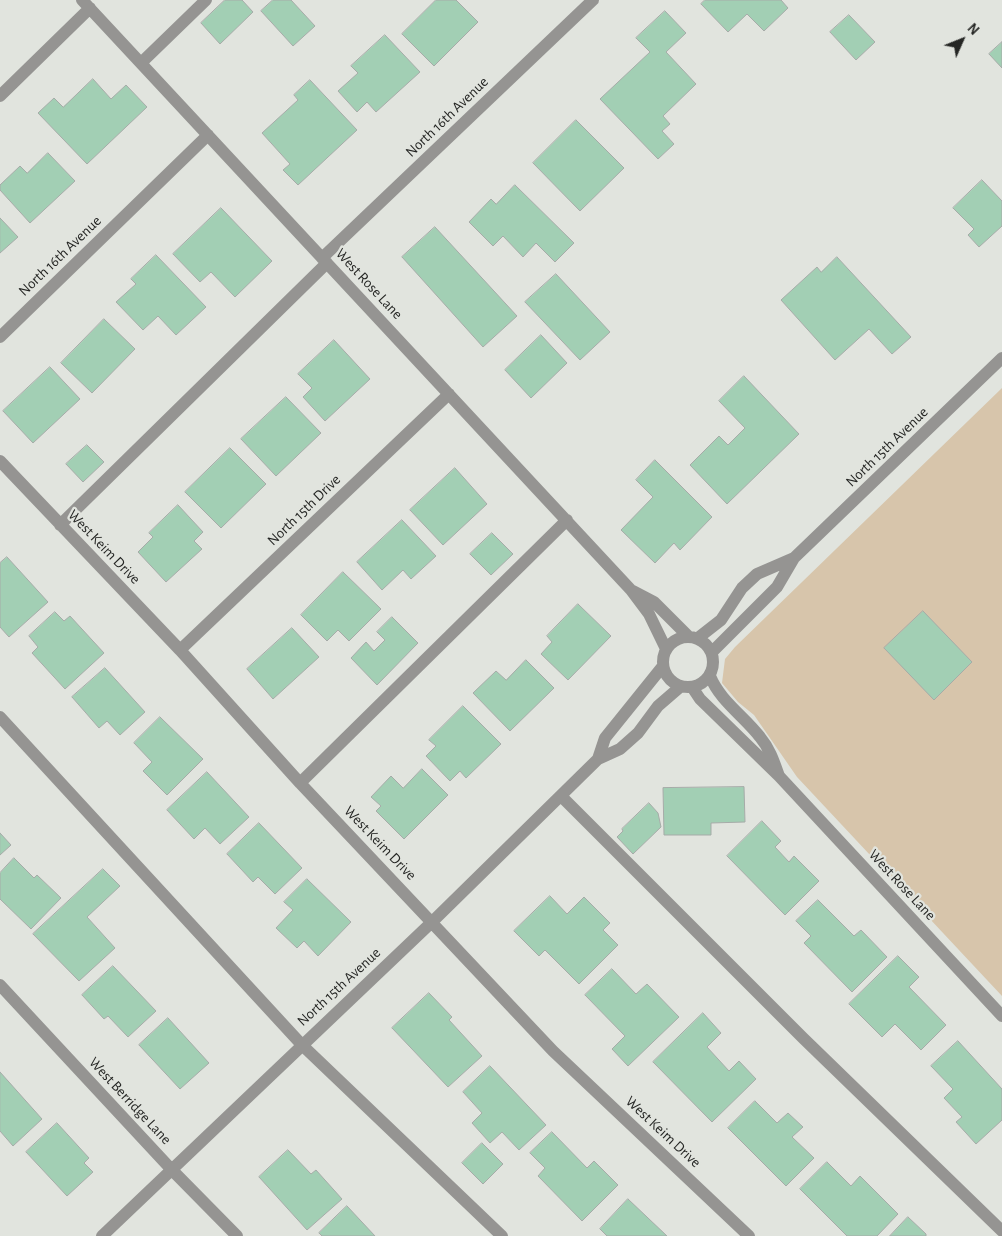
<!DOCTYPE html>
<html>
<head>
<meta charset="utf-8">
<style>
	body { margin:0 }
	#map { position:relative; width:1002px; height:1236px; overflow:hidden; background:#e1e4de; font-family:"Alegreya Sans",sans-serif }
	canvas { display:block }
	.north { position:absolute; left:937px; top:15px; width:50px; height:50px; -webkit-text-stroke:4px #e1e4de; paint-order:stroke; rotate:46deg; font-size:14px; font-weight:700; line-height:20px; text-align:center; color:#252624 }
	.north::after { content:''; display:block; margin:auto; width:18px; height:22px; background:#252624; clip-path:polygon(50% 0,100% 100%,50% 72%,0 100%) }
</style>
</head>
<body>
<div id="map">
<canvas width="1002" height="1236"></canvas>
<div class="north">N</div>
</div>
<script>
const ctx = document.querySelector('canvas').getContext('2d');
ctx.lineJoin = 'round';
function paint(path, color) { ctx.fillStyle = color; ctx.fill(path, 'evenodd'); }
function strokePath(path, color, width, dash) { ctx.strokeStyle = color; ctx.lineWidth = width; ctx.lineCap = dash ? 'butt' : 'round'; ctx.setLineDash(dash || []); ctx.stroke(path); }
function label(font, color, halo, rows, align = 'center') {
  ctx.font = font + ' "Alegreya Sans",sans-serif'; ctx.lineWidth = 4.5; ctx.setLineDash([]); ctx.textBaseline = 'middle'; ctx.strokeStyle = halo; ctx.fillStyle = color; for (const [text, x, y, turn = 0] of rows) {
    ctx.save(); ctx.translate(x, y); ctx.rotate((+turn || 0) * Math.PI / 180); ctx.textAlign = isNaN(turn) ? turn : align; if (halo) ctx.strokeText(text, 0, 0); ctx.fillText(text, 0, 0); ctx.restore();
  }
}
paint(new Path2D(`
	M 1002,388 L 1002,996 L 797,777 L 754,715 L 738,702 L 722,683 L 725,659 L 735,647 Z`), '#d7c5ab');
const building = new Path2D(`
	M 225,0 L 242,0 L 253,12 L 220,44 L 201,23 Z
	M 273,0 L 291,0 L 315,26 L 293,46 L 261,11 Z
	M 436,0 L 456,0 L 478,22 L 434,66 L 402,34 Z
	M 705,0 L 781,0 L 788,8 L 764,31 L 747,14 L 728,32 L 701,4 Z
	M 665,11 L 686,33 L 666,52 L 696,84 L 663,116 L 670,124 L 662,131 L 674,144 L 658,159 L 600,99 L 650,52 L 636,38 Z
	M 849,15 L 875,42 L 856,60 L 830,32 Z
	M 385,35 L 420,72 L 376,112 L 367,102 L 357,112 L 338,91 L 358,73 L 351,66 Z
	M 1002,42 L 1002,68 L 989,54 Z
	M 93,79 L 111,99 L 126,85 L 147,107 L 87,164 L 38,113 L 54,98 L 63,107 Z
	M 310,80 L 357,130 L 298,185 L 283,170 L 290,164 L 262,133 L 298,100 L 294,95 Z
	M 576,120 L 624,168 L 580,211 L 533,163 Z
	M 48,153 L 75,181 L 30,223 L 0,190 L 0,185 L 20,166 L 27,173 Z
	M 982,180 L 1002,201 L 1002,226 L 979,247 L 968,235 L 974,229 L 953,208 Z
	M 515,185 L 574,243 L 555,262 L 536,243 L 523,257 L 503,236 L 493,246 L 469,222 L 491,199 L 496,204 Z
	M 221,208 L 272,261 L 235,297 L 211,272 L 200,282 L 173,254 Z
	M 0,218 L 18,237 L 0,253 Z
	M 435,227 L 517,316 L 483,347 L 402,257 Z
	M 156,255 L 206,307 L 176,335 L 158,316 L 143,330 L 116,302 L 136,284 L 131,279 Z
	M 837,257 L 911,337 L 892,354 L 869,329 L 835,360 L 781,300 L 817,267 L 821,272 Z
	M 556,274 L 610,332 L 580,360 L 525,302 Z
	M 104,319 L 135,349 L 92,393 L 61,363 Z
	M 541,335 L 567,363 L 531,398 L 505,370 Z
	M 334,340 L 370,379 L 325,421 L 303,397 L 312,388 L 298,374 Z
	M 50,367 L 80,399 L 33,443 L 3,411 Z
	M 744,376 L 799,434 L 727,504 L 690,465 L 719,436 L 728,445 L 745,428 L 719,401 Z
	M 286,397 L 321,433 L 276,476 L 241,439 Z
	M 87,445 L 104,462 L 83,482 L 66,464 Z
	M 230,448 L 266,484 L 221,528 L 185,492 Z
	M 655,460 L 712,517 L 680,550 L 674,543 L 655,563 L 621,530 L 653,497 L 636,480 Z
	M 455,468 L 487,504 L 443,545 L 410,510 Z
	M 178,505 L 203,532 L 194,541 L 202,549 L 166,582 L 138,552 L 153,537 L 149,533 Z
	M 402,520 L 436,556 L 411,579 L 403,570 L 382,590 L 357,562 Z
	M 492,533 L 513,554 L 491,575 L 470,554 Z
	M 7,557 L 48,602 L 9,637 L 0,627 L 0,563 Z
	M 343,572 L 381,609 L 349,641 L 338,630 L 327,641 L 301,615 Z
	M 578,604 L 611,636 L 568,680 L 541,654 L 552,642 L 547,636 Z
	M 923,611 L 972,662 L 934,700 L 884,648 Z
	M 55,612 L 64,621 L 70,616 L 104,653 L 65,689 L 32,653 L 38,647 L 29,636 Z
	M 392,617 L 418,643 L 377,685 L 351,658 L 366,642 L 374,651 L 385,640 L 377,632 Z
	M 292,628 L 319,657 L 273,699 L 247,669 Z
	M 526,660 L 554,688 L 510,731 L 473,693 L 496,671 L 506,680 Z
	M 105,668 L 145,712 L 120,735 L 107,721 L 99,728 L 72,697 Z
	M 463,706 L 501,744 L 466,778 L 460,771 L 450,781 L 426,756 L 436,746 L 429,740 Z
	M 160,717 L 203,759 L 167,795 L 143,771 L 152,762 L 134,743 Z
	M 422,769 L 448,795 L 404,839 L 376,811 L 381,806 L 371,797 L 391,776 L 403,788 Z
	M 207,772 L 249,817 L 220,844 L 205,828 L 194,839 L 167,810 Z
	M 744,787 L 745,822 L 711,823 L 711,835 L 664,835 L 663,788 Z
	M 649,803 L 658,813 L 661,827 L 633,854 L 617,837 L 623,831 L 622,829 Z
	M 762,821 L 781,841 L 775,847 L 789,862 L 794,856 L 819,881 L 785,915 L 727,856 Z
	M 259,823 L 302,868 L 275,894 L 258,877 L 253,882 L 227,854 Z
	M 0,833 L 11,845 L 0,855 Z
	M 14,858 L 34,878 L 37,875 L 61,898 L 31,929 L 0,899 L 0,873 Z
	M 103,869 L 120,886 L 87,917 L 115,948 L 79,981 L 33,934 Z
	M 307,879 L 351,922 L 318,956 L 304,941 L 297,948 L 276,928 L 293,910 L 284,902 Z
	M 550,896 L 567,914 L 584,897 L 610,923 L 603,930 L 618,945 L 579,984 L 545,950 L 539,956 L 514,931 Z
	M 818,900 L 854,936 L 861,930 L 887,957 L 852,992 L 804,943 L 811,936 L 796,921 Z
	M 898,956 L 919,977 L 909,987 L 946,1025 L 921,1050 L 895,1024 L 882,1037 L 849,1004 Z
	M 113,966 L 156,1011 L 128,1037 L 108,1016 L 104,1019 L 82,995 Z
	M 612,969 L 636,994 L 647,984 L 679,1017 L 628,1066 L 612,1049 L 625,1036 L 585,995 Z
	M 429,993 L 452,1017 L 449,1020 L 482,1056 L 448,1087 L 392,1028 Z
	M 703,1013 L 721,1033 L 707,1047 L 729,1071 L 739,1061 L 756,1079 L 712,1122 L 653,1062 Z
	M 168,1018 L 209,1063 L 180,1089 L 139,1045 Z
	M 958,1041 L 1002,1089 L 1002,1120 L 976,1144 L 956,1122 L 962,1117 L 944,1098 L 953,1089 L 931,1066 Z
	M 490,1066 L 546,1125 L 519,1150 L 502,1132 L 490,1143 L 472,1123 L 482,1113 L 463,1092 Z
	M 0,1072 L 42,1119 L 13,1146 L 0,1131 Z
	M 755,1101 L 777,1123 L 788,1113 L 803,1127 L 792,1137 L 814,1158 L 786,1186 L 728,1128 Z
	M 57,1123 L 89,1158 L 84,1163 L 93,1172 L 67,1196 L 26,1152 Z
	M 552,1132 L 587,1168 L 594,1161 L 618,1185 L 582,1221 L 538,1176 L 545,1168 L 530,1153 Z
	M 482,1143 L 503,1164 L 483,1184 L 462,1163 Z
	M 288,1150 L 311,1174 L 316,1170 L 342,1199 L 307,1230 L 259,1177 Z
	M 827,1162 L 851,1186 L 860,1176 L 898,1214 L 877,1236 L 847,1236 L 800,1189 Z
	M 628,1199 L 667,1236 L 607,1236 L 600,1229 Z
	M 347,1206 L 375,1236 L 322,1236 L 319,1233 Z
	M 908,1217 L 926,1234 L 926,1236 L 890,1236 Z`);
paint(building, '#a2cfb4');
strokePath(building, '#a6aba8', 1);
strokePath(new Path2D(`
	M 82,0 L 631,590 L 649,614 L 666,649
	M 141,63 L 206,0
	M 0,96 L 90,8
	M 322,258 L 593,0
	M 0,337 L 208,135
	M 0,461 L 180,650 L 300,783 L 553,1051 L 749,1236
	M 60,525 L 327,263
	M 633,591 L 654,602 L 689,637
	M663 662a25 25 0 1 1 50 0a25 25 0 1 1-50 0Z
	M 698,638 L 721,620 L 742,588 L 757,574 L 794,558
	M 180,650 L 449,394
	M 712,652 L 777,587 L 794,558 L 1002,358
	M 710,676 C 720,701 744,716 760,737 C 770,749 774,762 779,776
	M 692,687 L 700,699 L 779,776 L 1002,1016
	M 0,717 L 302,1045 L 502,1236
	M 598,759 L 605,738 L 663,666
	M 300,783 L 567,520
	M 561,796 L 803,1038 L 1002,1231
	M 0,985 L 171,1169 L 237,1236
	M 102,1236 L 432,922 L 598,759 L 620,749 L 638,733 L 658,706 L 680,687`), '#959492', 12);
label('15px', '#252624', '#e1e4de', [
	["North 16th Avenue",447,117,-44],
	["North 16th Avenue",60,256,-44],
	["West Rose Lane",369,284,47],
	["North 15th Avenue",887,447,-44],
	["North 15th Drive",304,510,-44],
	["West Keim Drive",104,547,46],
	["West Keim Drive",380,843,46],
	["West Rose Lane",902,885,47],
	["North 15th Avenue",339,987,-43],
	["West Berridge Lane",130,1101,47],
	["West Keim Drive",663,1132,43]
]);
</script>
</body>
</html>
